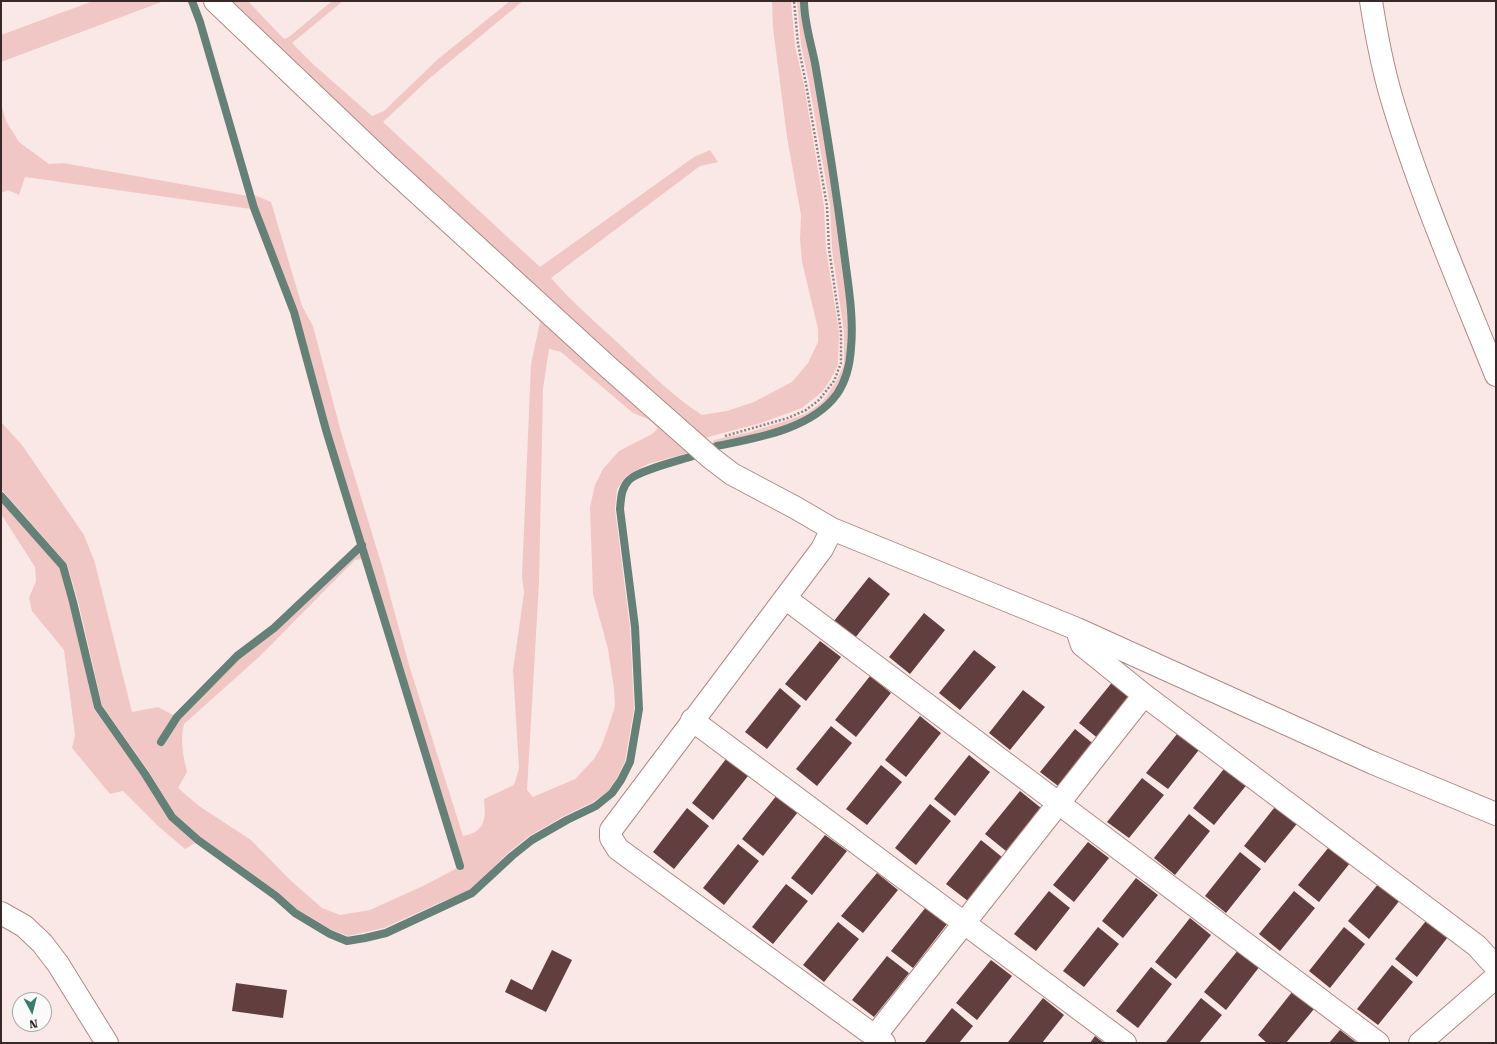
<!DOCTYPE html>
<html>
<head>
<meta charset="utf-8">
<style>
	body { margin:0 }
	#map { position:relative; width:1497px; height:1044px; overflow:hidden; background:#fae8e7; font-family:"Roboto Serif",serif }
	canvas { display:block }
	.frame { position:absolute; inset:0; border:2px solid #382827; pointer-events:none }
	.north { position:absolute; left:12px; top:992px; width:40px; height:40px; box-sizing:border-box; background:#fafafa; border:1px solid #aca6a6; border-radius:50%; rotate:173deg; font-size:11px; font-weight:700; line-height:16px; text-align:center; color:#382827 }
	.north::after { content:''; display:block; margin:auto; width:14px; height:18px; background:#3a7b6a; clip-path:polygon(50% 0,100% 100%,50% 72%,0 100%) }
</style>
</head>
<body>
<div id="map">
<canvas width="1497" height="1044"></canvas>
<div class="frame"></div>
<div class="north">N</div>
</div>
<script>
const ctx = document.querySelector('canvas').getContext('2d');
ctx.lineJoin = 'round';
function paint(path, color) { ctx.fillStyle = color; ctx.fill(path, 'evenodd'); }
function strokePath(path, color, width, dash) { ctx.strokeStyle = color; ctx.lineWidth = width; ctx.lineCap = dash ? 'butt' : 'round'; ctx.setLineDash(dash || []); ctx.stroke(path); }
paint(new Path2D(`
	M 93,1 L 164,1 L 1,62 L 1,35 Z
	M 227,1 L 248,1 L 284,39 L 289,37 L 332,1 L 343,1 L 292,43 L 314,65 L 372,116 L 384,111 L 438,59 L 510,1 L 523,1 L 430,78 L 383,122 L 540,267 L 694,157 L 710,150 L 718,162 L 700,166 L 551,278 C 571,301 594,321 617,342 C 644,367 671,395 702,415 L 727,411 L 754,402 L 792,382 L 808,363 L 818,342 L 818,329 L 802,262 L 800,239 L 801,215 L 787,137 L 773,28 L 772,1 L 791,1 L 795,46 L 804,85 L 824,206 L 826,249 L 839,332 L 838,365 L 831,379 L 822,392 L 802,408 L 761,423 L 697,440 Z
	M 797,1 L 802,1 C 802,22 810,43 813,63 C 825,128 835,193 843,258 C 847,288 853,319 850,349 C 848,369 841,389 826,403 C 797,431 750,438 711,445 L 714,440 L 750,432 L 789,420 L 807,413 L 822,402 L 836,382 L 844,364 L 844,332 L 832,249 L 830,205 L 809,83 L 801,44 Z
	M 1,104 L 6,121 L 19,142 L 49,164 L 63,163 L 248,196 L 251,209 L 25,177 L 19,195 L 8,190 L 1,193 Z
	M 252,194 L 271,202 L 302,306 L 313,326 L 341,432 L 382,566 L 409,665 L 463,836 C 467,835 472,834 475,832 C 487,825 485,811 484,799 L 514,785 L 519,769 L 513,670 L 524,593 L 522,576 L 531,364 L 540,322 L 481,256 L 695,451 L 648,464 L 626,476 L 617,489 L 615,509 L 630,627 L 634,709 L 625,761 L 617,778 L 609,790 L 593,802 L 564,816 L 529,836 L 508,853 L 470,890 L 441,902 L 384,928 L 348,936 L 332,930 L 298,910 L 279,893 L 201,837 L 175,814 L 149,772 L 102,705 L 78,601 L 67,564 L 1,489 L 1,422 L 22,445 L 84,535 L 95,563 L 132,712 L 158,707 L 175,716 L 159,741 L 161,743 L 178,718 L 239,656 L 275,629 L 360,549 L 363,559 L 355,560 L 259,657 L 184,724 C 180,741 183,755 187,772 L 178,788 L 199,806 L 251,840 L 289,879 L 322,908 L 340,915 L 370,910 L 425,885 L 461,866 L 327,429 L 296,311 L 255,208 ZM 549,349 L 561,352 L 633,413 L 648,419 L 658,428 L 652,434 L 619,451 L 603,469 L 595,485 L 590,507 L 593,594 L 608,649 L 614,689 L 615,706 L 608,728 L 601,747 L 594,759 L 575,779 L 533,797 L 527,790 L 539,583 L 543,389 Z
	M 1,501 L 60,568 L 70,603 L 94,709 L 142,776 L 169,819 L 195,843 L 185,849 L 158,826 L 123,791 L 110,794 L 72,748 L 75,735 L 64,650 L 32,611 L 29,598 L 36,581 L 35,567 L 1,514 Z`), '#f1c7c5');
strokePath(new Path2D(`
	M 192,1 L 200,22 L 254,208 L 294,312 L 326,430 L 460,866
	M 717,446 C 757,438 812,429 837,394 C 846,381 850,364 851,348 C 854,316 848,284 844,252 C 836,189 826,126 815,63 C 811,43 804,22 804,1
	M 1,496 L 63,566 L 73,602 L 98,707 L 145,774 L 172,817 L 198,840 L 276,896 L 295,913 L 330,934 L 347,941 L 365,938 L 386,933 L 472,893 L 512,856 L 532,840 L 567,820 L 596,806 L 612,793 L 621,780 L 630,762 L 639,709 L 635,627 L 620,509 C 621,499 621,488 629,480 C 639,470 682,460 696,455
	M 161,742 L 177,717 L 237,656 L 274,628 L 362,545`), '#658177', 8);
paint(new Path2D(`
	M 869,577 L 890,594 L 855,638 L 834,621 Z
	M 924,613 L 945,630 L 910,674 L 889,657 Z
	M 820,641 L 841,657 L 806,701 L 785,684 Z
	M 974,650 L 996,667 L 960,710 L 939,693 Z
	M 870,676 L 891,693 L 856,737 L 835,720 Z
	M 1114,680 L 1135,697 L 1100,740 L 1079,723 Z
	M 780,688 L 801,706 L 767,749 L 745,732 Z
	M 1023,690 L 1045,707 L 1010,750 L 989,733 Z
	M 920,716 L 941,733 L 906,777 L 885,760 Z
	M 831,726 L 852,743 L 817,786 L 796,769 Z
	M 1075,729 L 1096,746 L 1062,789 L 1040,772 Z
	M 1181,729 L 1202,746 L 1168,789 L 1146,773 Z
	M 969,755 L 990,772 L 955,816 L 934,799 Z
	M 726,759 L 748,776 L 713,820 L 692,803 Z
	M 881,765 L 902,782 L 867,825 L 846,809 Z
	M 1227,765 L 1249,782 L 1214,825 L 1193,808 Z
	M 1142,778 L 1164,795 L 1129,838 L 1107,822 Z
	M 1020,791 L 1041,808 L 1006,851 L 985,834 Z
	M 777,795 L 798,812 L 763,856 L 742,839 Z
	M 1278,803 L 1300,820 L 1265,863 L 1244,846 Z
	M 930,804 L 951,821 L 916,865 L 895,848 Z
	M 687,808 L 709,826 L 674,869 L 653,852 Z
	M 1189,814 L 1210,831 L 1175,875 L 1154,858 Z
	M 825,835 L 847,851 L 812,895 L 791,878 Z
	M 981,840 L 1002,857 L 968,901 L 946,884 Z
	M 1088,842 L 1109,858 L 1074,902 L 1053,885 Z
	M 1333,842 L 1354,858 L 1319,902 L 1298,885 Z
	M 738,844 L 759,861 L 724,905 L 703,888 Z
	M 1240,852 L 1261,869 L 1226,913 L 1205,896 Z
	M 877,873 L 898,890 L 863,933 L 841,916 Z
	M 1136,878 L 1158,895 L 1123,938 L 1102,921 Z
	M 1383,878 L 1404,895 L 1369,939 L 1348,921 Z
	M 786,884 L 808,901 L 773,944 L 752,927 Z
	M 1049,891 L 1070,908 L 1036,951 L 1014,934 Z
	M 1294,891 L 1315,908 L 1280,951 L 1259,934 Z
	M 926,907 L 947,924 L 913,968 L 891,951 Z
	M 1430,916 L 1451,933 L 1417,977 L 1395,959 Z
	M 1190,918 L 1211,935 L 1176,979 L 1155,962 Z
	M 838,922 L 859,939 L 824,982 L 803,965 Z
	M 1098,927 L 1119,944 L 1084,987 L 1063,971 Z
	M 1344,927 L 1365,944 L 1330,988 L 1309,971 Z
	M 1239,949 L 1260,966 L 1226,1010 L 1204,992 Z
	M 552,950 L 572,960 L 546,1012 L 505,992 L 511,979 L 532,990 Z
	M 887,956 L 909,973 L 874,1017 L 852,1000 Z
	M 991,960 L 1012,976 L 977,1020 L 956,1003 Z
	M 1392,965 L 1413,982 L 1378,1025 L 1357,1009 Z
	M 1151,967 L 1172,984 L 1138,1028 L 1116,1011 Z
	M 236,983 L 287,990 L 283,1018 L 232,1011 Z
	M 1292,992 L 1314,1009 L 1286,1043 L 1267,1043 L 1258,1035 Z
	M 1043,998 L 1064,1015 L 1042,1043 L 1010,1043 L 1008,1042 Z
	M 1201,998 L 1222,1015 L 1199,1043 L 1167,1043 L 1166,1042 Z
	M 952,1008 L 973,1026 L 959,1043 L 924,1043 Z
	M 1340,1030 L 1357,1043 L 1329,1043 Z
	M 1095,1036 L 1104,1043 L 1090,1043 Z`), '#613f3e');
const minor = new Path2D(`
	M 215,1 L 385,163 L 607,366 L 711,458 L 732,474 L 796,508 L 832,529 L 1077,629 L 1373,763 L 1496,814
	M 1371,1 C 1376,33 1382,65 1391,96 C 1419,191 1459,283 1496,375
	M 832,529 L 822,549 L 611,830 L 611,838 L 618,849 L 884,1043
	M 785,598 L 1378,1043
	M 1077,630 L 1082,645 L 1144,695 L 1477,946 L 1496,967
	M 692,720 L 1125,1043
	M 1,913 L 24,926 L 42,943 L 58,964 L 107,1043
	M 875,1036 L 1144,695
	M 1420,1043 L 1496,977`);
strokePath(minor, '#b08987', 24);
strokePath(new Path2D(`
	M 725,436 L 788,418 L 806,410 L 819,400 L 834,381 L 841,363 L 841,332 L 829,249 L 827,206 L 806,84 L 798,44 L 794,1`), '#938281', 2.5, [2, 2]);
strokePath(minor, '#fff', 22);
</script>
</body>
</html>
